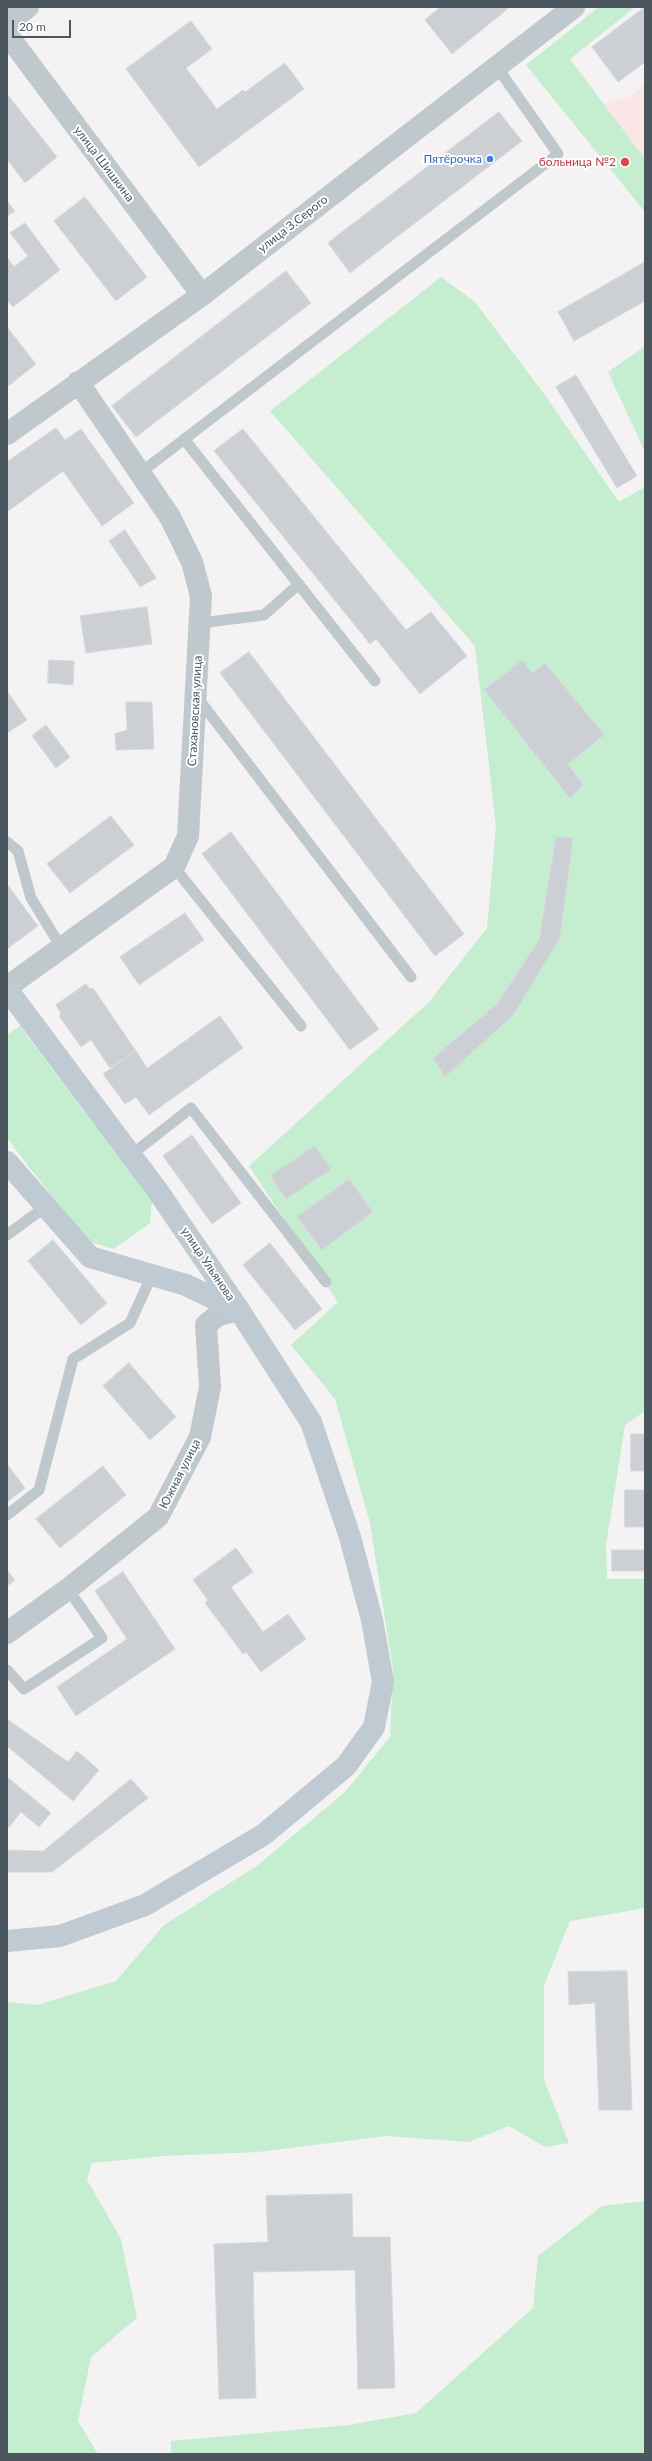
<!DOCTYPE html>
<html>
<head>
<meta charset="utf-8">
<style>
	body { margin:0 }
	#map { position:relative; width:652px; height:2461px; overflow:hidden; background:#f4f2f2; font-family:Lato,sans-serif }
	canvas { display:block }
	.frame { position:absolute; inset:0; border:8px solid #4b575e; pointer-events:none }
	.scale { position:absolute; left:12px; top:20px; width:59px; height:18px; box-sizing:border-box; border:2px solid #4b575e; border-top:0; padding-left:5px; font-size:12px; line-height:14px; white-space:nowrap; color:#4b575e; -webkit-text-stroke:3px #fff; paint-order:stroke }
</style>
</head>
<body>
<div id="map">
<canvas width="652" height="2461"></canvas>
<div class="frame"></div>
<div class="scale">20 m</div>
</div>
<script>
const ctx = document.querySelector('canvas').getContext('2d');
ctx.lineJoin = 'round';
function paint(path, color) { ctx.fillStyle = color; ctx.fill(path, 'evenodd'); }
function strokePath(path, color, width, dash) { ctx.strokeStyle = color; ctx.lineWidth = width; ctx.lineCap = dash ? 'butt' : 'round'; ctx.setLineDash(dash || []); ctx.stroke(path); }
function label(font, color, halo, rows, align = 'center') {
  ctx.font = font + ' Lato,sans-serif'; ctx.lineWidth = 4; ctx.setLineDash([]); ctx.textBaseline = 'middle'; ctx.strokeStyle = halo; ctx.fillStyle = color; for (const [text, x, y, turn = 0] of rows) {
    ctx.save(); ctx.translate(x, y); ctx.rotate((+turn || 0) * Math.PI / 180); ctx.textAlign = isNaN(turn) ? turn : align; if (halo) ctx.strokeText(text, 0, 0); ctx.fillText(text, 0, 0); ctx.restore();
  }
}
paint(new Path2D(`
	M 645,84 L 645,211 L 567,114 L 629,97 Z`), '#fae6e7');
paint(new Path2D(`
	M 599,7 L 635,7 L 570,59 L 645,159 L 645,212 L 526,65 Z
	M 441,277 L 475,302 L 544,394 L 619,502 L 645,487 L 645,1411 L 625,1425 L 606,1545 L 607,1579 L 645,1579 L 645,1908 L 570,1921 L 544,1985 L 544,2080 L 569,2143 L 545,2147 L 509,2126 L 469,2142 L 386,2136 L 258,2152 L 164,2156 L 92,2163 L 87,2180 L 121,2239 L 137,2318 L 91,2357 L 78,2421 L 98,2454 L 7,2454 L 7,2002 L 37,2005 L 116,1981 L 163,1926 L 258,1865 L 345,1792 L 390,1737 L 393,1670 L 370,1523 L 335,1399 L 291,1345 L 338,1302 L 249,1166 L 429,1002 L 487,928 L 496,826 L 475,646 L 270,411 ZM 522,660 L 532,673 L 603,735 L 568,764 L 583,785 L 570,798 L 484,690 ZM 556,837 L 573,838 L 560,938 L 445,1076 L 433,1058 L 497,1004 L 539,940 ZM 315,1146 L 331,1169 L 286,1199 L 270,1177 ZM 349,1179 L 373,1212 L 297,1217 Z
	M 645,346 L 645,452 L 608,372 Z
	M 20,1026 L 152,1201 L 150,1223 L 114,1249 L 86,1241 L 7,1138 L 7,1035 Z
	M 645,2201 L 645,2454 L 171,2454 L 171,2441 L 349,2425 L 416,2413 L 533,2308 L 538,2256 L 602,2206 Z`), '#c5edd0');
const building = new Path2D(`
	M 441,7 L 510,7 L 452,54 L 425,20 Z
	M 645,7 L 645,62 L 618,82 L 592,47 Z
	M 191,21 L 212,49 L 186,68 L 217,109 L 243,90 L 245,92 L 285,63 L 304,89 L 199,167 L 126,69 Z
	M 7,94 L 57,157 L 25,183 L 7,159 Z
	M 499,112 L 522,141 L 350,273 L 328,243 Z
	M 85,197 L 147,277 L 116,301 L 54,221 Z
	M 7,201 L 15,211 L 7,216 Z
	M 25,223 L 60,270 L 13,307 L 7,300 L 7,257 L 14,267 L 28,256 L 10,233 Z
	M 645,262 L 645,301 L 574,341 L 558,312 Z
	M 286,271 L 311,303 L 136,437 L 112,406 Z
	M 7,327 L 36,364 L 7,387 Z
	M 576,375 L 637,476 L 617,488 L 556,387 Z
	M 56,428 L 65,440 L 81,429 L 134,503 L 102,526 L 63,471 L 7,512 L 7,462 Z
	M 243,429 L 406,630 L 431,612 L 467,656 L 420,694 L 376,639 L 370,644 L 214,451 Z
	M 125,530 L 156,578 L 140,587 L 109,541 Z
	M 147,607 L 152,644 L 86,653 L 80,616 Z
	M 249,652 L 464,934 L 435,956 L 220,673 Z
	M 49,660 L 74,661 L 73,685 L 48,683 Z
	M 522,660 L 532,673 L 545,663 L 604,735 L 568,764 L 583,785 L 570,798 L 484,690 Z
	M 7,691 L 27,720 L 7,733 Z
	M 126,702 L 152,702 L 154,749 L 116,750 L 115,734 L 127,730 Z
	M 46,725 L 70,757 L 56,768 L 32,736 Z
	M 111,816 L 134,845 L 70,893 L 47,864 Z
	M 231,832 L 379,1029 L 350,1050 L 202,854 Z
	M 556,837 L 573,838 L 560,938 L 513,1015 L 445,1077 L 433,1058 L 497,1004 L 539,940 Z
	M 7,884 L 38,926 L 7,949 Z
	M 185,913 L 204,940 L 139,985 L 120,957 Z
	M 86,984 L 90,989 L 93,988 L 136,1051 L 110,1068 L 91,1040 L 81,1047 L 59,1016 L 61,1014 L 56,1005 Z
	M 220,1016 L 243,1048 L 149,1115 L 136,1097 L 125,1104 L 103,1074 L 136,1051 L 147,1068 Z
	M 192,1135 L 241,1203 L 212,1224 L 163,1156 Z
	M 315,1146 L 331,1169 L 286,1199 L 270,1176 Z
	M 349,1179 L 373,1212 L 322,1250 L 297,1217 Z
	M 53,1240 L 107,1303 L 81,1325 L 28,1261 Z
	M 270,1243 L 322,1309 L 295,1330 L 243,1265 Z
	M 129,1363 L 176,1417 L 150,1440 L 103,1386 Z
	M 631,1434 L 645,1434 L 645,1471 L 631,1471 Z
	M 7,1464 L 25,1488 L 7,1502 Z
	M 103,1466 L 126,1495 L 60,1548 L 36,1519 Z
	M 625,1490 L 645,1490 L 645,1527 L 625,1527 Z
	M 236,1548 L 253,1572 L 231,1587 L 263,1632 L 288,1614 L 306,1639 L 261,1672 L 246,1652 L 243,1654 L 205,1603 L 208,1600 L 193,1580 Z
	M 612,1550 L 645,1550 L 645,1571 L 612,1571 Z
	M 7,1570 L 15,1580 L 7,1586 Z
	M 123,1572 L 175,1649 L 76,1716 L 57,1687 L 127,1639 L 95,1591 Z
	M 7,1719 L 68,1762 L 77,1751 L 99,1770 L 73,1801 L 7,1746 Z
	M 7,1777 L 51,1813 L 39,1827 L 21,1812 L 9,1827 L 7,1826 Z
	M 131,1779 L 148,1798 L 52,1872 L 7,1872 L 7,1850 L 43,1851 Z
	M 627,1971 L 632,2110 L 599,2110 L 595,2003 L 569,2005 L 568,1972 Z
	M 352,2194 L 353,2237 L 390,2237 L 395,2388 L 358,2389 L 355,2270 L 253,2272 L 256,2398 L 219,2399 L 214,2244 L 268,2242 L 266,2196 Z`);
paint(building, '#ccd0d4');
strokePath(building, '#d6d9dd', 1);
strokePath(new Path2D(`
	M 184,439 L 375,681
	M 140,473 L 558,154 L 497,67
	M 200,623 L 264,615 L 299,584
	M 197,697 L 411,977
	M 7,842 L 18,851 L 31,898 L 61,947
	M 174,867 L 301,1026
	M 131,1155 L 191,1108 L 326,1282
	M 7,1235 L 45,1207
	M 7,1515 L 39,1490 L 73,1359 L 130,1323 L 152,1275
	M 7,1670 L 24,1689 L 102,1638 L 68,1589`), '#bfc8cd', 11);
strokePath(new Path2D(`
	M 7,23 L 28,7
	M 7,34 L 202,295
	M 7,434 L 202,295 L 574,7
	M 7,987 L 174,867 L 188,836 L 201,596 L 192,562 L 170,517 L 78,382
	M 7,1633 L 68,1589 L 158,1517 L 200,1437 L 210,1387 L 206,1325 L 218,1315 L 239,1310`), '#bfc8cd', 22);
strokePath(new Path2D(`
	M 7,989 L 157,1190 L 239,1310 L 311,1422 L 350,1537 L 372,1620 L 383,1682 L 374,1727 L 346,1766 L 263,1835 L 145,1905 L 60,1936 L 7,1941
	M 7,1162 L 90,1257 L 186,1285 L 238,1310`), '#bfcad2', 22);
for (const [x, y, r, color] of [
	[490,159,4,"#3f7fe0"],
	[625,162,5,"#e0444e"]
]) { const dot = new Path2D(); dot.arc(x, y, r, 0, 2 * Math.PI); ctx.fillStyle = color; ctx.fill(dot); strokePath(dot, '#fff', 1.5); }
label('12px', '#366cbe', '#fff', [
	["Пятёрочка",482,159]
], 'right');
label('12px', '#be3a42', '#fff', [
	["больница №2",616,162]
], 'right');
label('12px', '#4b575e', '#fff', [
	["улица Шишкина",104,164,53],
	["улица З.Серого",293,224,-38],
	["Стахановская улица",195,711,-87],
	["улица Ульянова",208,1264,56],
	["Южная улица",180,1474,-63]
]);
</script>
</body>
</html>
